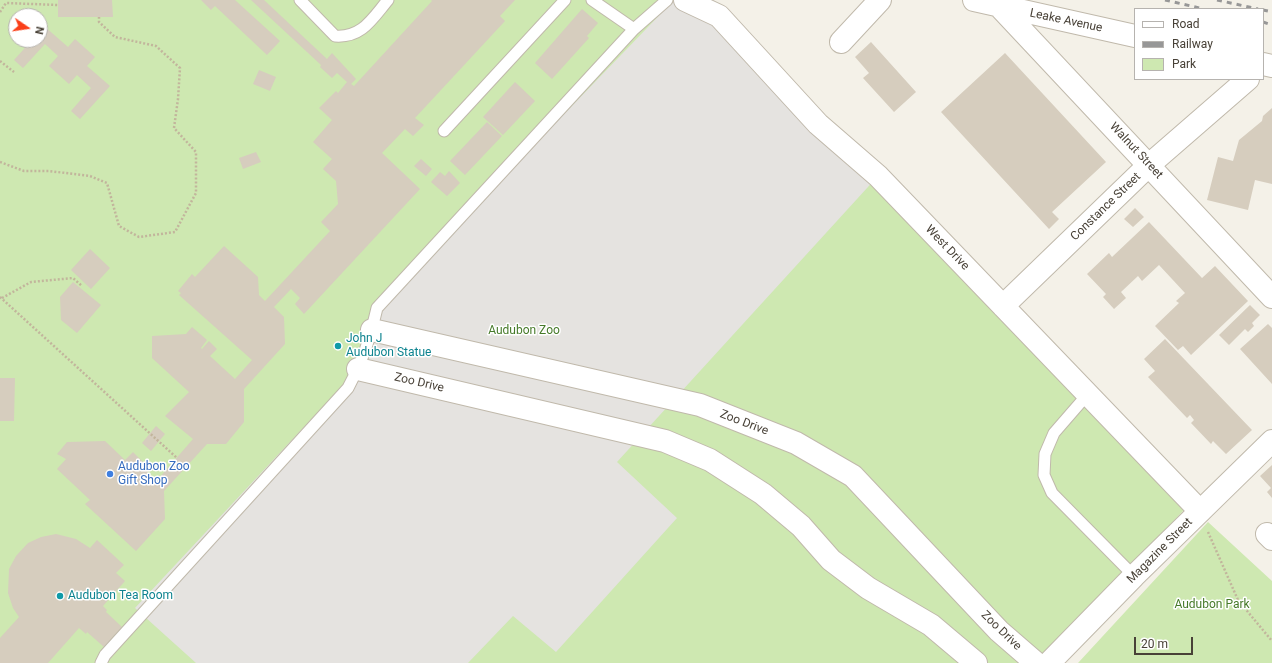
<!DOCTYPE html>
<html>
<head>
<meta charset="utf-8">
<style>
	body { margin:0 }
	#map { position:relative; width:1272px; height:663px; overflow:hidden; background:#f4f1e8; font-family:Roboto,sans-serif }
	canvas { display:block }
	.legend { position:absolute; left:1134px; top:8px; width:130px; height:72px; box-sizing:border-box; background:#fff; border:1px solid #b6b3af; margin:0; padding:5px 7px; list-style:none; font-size:12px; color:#484137 }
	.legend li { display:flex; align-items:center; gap:8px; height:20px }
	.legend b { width:20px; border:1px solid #b6b3af }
	.north { position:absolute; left:8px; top:8px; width:40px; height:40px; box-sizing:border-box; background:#fff; border:1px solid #b6b3af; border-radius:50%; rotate:103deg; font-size:11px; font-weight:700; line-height:16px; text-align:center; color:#484137 }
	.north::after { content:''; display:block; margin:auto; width:14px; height:18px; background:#fa3f19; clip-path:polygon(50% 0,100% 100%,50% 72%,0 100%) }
	.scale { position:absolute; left:1134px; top:637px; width:59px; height:18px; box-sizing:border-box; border:2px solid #484137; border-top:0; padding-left:5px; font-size:12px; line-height:14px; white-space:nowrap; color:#484137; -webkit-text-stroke:3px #fff; paint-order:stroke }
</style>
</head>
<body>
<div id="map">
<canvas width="1272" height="663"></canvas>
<ul class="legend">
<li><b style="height:5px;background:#fff"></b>Road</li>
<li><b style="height:5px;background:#979797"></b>Railway</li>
<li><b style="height:11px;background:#cee8b1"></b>Park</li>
</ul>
<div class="north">N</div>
<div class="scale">20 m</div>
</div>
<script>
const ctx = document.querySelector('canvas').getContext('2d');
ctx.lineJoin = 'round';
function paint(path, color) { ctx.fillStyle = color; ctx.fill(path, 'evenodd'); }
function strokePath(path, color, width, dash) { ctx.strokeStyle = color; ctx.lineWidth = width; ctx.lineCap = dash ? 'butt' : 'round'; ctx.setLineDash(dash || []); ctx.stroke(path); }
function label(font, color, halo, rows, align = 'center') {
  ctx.font = font + ' Roboto,sans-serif'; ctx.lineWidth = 3; ctx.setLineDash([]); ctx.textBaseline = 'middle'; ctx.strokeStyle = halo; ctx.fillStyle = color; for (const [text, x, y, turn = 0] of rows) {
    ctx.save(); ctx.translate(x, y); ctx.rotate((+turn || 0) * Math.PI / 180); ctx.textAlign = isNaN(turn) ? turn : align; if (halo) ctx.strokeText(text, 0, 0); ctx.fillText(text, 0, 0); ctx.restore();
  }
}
paint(new Path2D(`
	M 0,0 L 683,0 L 719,16 L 1184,510 L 1040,663 L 0,663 ZM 16,16 L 40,16 L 40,40 L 16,40 Z
	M 1208,522 L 1272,581 L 1272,663 L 1078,663 Z`), '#cee8b1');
paint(new Path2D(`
	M 674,0 L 703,0 L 878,176 L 617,462 L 677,518 L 556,652 L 513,616 L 468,663 L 196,663 L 135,608 L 358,369 L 377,308 Z`), '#e5e3e0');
paint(new Path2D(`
	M 58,0 L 112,0 L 113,17 L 58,17 Z
	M 201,0 L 235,0 L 280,41 L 267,55 L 215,6 L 211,10 Z
	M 251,0 L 264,0 L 327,59 L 332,53 L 356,79 L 351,84 L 354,86 L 432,1 L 431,0 L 515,0 L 500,16 L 505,21 L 415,118 L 424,125 L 413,136 L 405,129 L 382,153 L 420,189 L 304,314 L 295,304 L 300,298 L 291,289 L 274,307 L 284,317 L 285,344 L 244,389 L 244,422 L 226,444 L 207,444 L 164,491 L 165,519 L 136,551 L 85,504 L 90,500 L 57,469 L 66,459 L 57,454 L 67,442 L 105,441 L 125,460 L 133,452 L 150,469 L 144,478 L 153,485 L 193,439 L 165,416 L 189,392 L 152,358 L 152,336 L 186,334 L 192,327 L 207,340 L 201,348 L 202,349 L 209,341 L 217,349 L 210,356 L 235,379 L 252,360 L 179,295 L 181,293 L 178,291 L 192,274 L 195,277 L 224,246 L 258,277 L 259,295 L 265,301 L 330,231 L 321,222 L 338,204 L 336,181 L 323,169 L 332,159 L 313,142 L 332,120 L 319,108 L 336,91 L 338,93 L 347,82 L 337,73 L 332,78 L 320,67 L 321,65 Z
	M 582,9 L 598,23 L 587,36 L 589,38 L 552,79 L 535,63 Z
	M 44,26 L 68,47 L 75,39 L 95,57 L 87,66 L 110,86 L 80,119 L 71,111 L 91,88 L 77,75 L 69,84 L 49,66 L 58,56 L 45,44 L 23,68 L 14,60 L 32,40 L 40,40 L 40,31 Z
	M 871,42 L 916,92 L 894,112 L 863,78 L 869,73 L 855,57 Z
	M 1005,53 L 1106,162 L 1052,212 L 1059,219 L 1049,229 L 941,112 Z
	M 259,70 L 276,77 L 270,91 L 253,84 Z
	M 515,82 L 535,101 L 503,135 L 483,117 Z
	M 1272,108 L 1272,184 L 1255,180 L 1248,210 L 1207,200 L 1218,157 L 1233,161 L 1239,140 L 1262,121 L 1263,116 Z
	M 487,122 L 502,136 L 465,175 L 450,161 Z
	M 256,152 L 261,162 L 243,169 L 239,158 Z
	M 421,159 L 432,169 L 426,176 L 414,166 Z
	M 449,171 L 460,183 L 447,196 L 431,182 L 440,172 L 445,176 Z
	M 1135,208 L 1144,217 L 1133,227 L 1124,219 Z
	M 1149,222 L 1202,278 L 1215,266 L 1248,301 L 1191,355 L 1183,346 L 1178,350 L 1155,326 L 1179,303 L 1176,301 L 1185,293 L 1159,265 L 1142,281 L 1138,276 L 1121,292 L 1126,298 L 1114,309 L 1103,297 L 1106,294 L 1087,274 L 1109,253 L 1112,257 Z
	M 90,249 L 110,268 L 91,289 L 71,270 Z
	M 73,282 L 101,305 L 77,333 L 61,320 L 60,297 Z
	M 1250,305 L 1260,315 L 1252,323 L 1254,326 L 1248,332 L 1245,329 L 1229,345 L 1219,335 Z
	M 1268,324 L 1272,328 L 1272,384 L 1240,349 Z
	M 1165,339 L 1252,430 L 1226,454 L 1213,441 L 1211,444 L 1191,423 L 1194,420 L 1190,415 L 1187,418 L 1148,377 L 1155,371 L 1144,359 Z
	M 0,378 L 15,378 L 14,421 L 0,421 Z
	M 156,426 L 165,434 L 151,451 L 142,443 Z
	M 1272,465 L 1272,498 L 1267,492 L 1271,488 L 1260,476 Z
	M 56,534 L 76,539 L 90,548 L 97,540 L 124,565 L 116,573 L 125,581 L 103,606 L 107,610 L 106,612 L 122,627 L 104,647 L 87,632 L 86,634 L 79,628 L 48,663 L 0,663 L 0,638 L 19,617 L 13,608 L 8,593 L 9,569 L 16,556 L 28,543 L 41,537 Z`), '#d6cdbe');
const service = new Path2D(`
	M 300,0 L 335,36 C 362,38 372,19 388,0
	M 592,0 L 634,29
	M 444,131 L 565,0
	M 1087,395 L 1054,433 L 1045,454 L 1044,475 L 1052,493 L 1134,576
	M 101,663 L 105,655 L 348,388 C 362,363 371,337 377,308 L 634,29 L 667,0`);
const minor = new Path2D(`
	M 685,0 L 719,16 L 818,124 L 878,176 L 1200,511
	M 974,0 L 1135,36
	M 999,6 L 1272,297
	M 841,42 L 880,0
	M 1263,64 L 1272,66
	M 1003,306 L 1149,165 L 1248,79
	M 372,330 L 700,405 L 796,443 L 853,476 L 999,631 L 1036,663
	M 358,369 L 665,441 L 710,460 L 763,494 L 801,526 L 831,560 L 868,588 L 931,625 L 976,663
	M 1267,534 L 1272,539`);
const tertiary = new Path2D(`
	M 1049,663 L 1134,576 L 1272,441`);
strokePath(service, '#c0b9ab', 13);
strokePath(minor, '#c0b9ab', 24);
strokePath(tertiary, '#c0b9ab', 24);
strokePath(new Path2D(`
	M 0,12 L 6,3 L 58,5
	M 0,61 L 14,72
	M 0,162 L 24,171 L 49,171 L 90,176 L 107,183 L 119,226 L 139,237 L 175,232 L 196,193 L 196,152 L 174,128 L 178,99 L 180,68 L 156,46 L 115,37 L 99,22 L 99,17
	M 0,297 L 177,458
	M 2,298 L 31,282 L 73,278 L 82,286
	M 1208,532 L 1238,600 L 1272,641`), '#c2b59c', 2.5, [2, 2]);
strokePath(service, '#fff', 11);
strokePath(minor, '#fff', 22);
strokePath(tertiary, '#fff', 22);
strokePath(new Path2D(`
	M 1165,0 L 1204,9
	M 1217,0 L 1258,9
	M 1263,10 L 1272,12
	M 1263,22 L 1272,25`), '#979797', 3, [5, 5]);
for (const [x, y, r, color] of [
	[338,346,4,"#0f9aa8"],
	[110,474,4,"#3f7fe0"],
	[60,596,4,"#0f9aa8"]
]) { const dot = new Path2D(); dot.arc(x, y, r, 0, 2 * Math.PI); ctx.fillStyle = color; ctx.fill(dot); strokePath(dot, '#fff', 1.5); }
label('12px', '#484137', '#fff', [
	["Leake Avenue",1066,21,12],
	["Walnut Street",1136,151,47],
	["Constance Street",1106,207,-44],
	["West Drive",947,248,46],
	["Zoo Drive",419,383,13],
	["Zoo Drive",744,423,21],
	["Magazine Street",1160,551,-45],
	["Zoo Drive",1001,631,44]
]);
label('12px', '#467a29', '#fff', [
	["Audubon Zoo",524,331],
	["Audubon Park",1212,605]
]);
label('12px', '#0d838f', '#fff', [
	["John J",346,339],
	["Audubon Statue",346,353],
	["Audubon Tea Room",68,596]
], 'left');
label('12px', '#366cbe', '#fff', [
	["Audubon Zoo",118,467],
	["Gift Shop",118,481]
], 'left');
</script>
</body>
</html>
